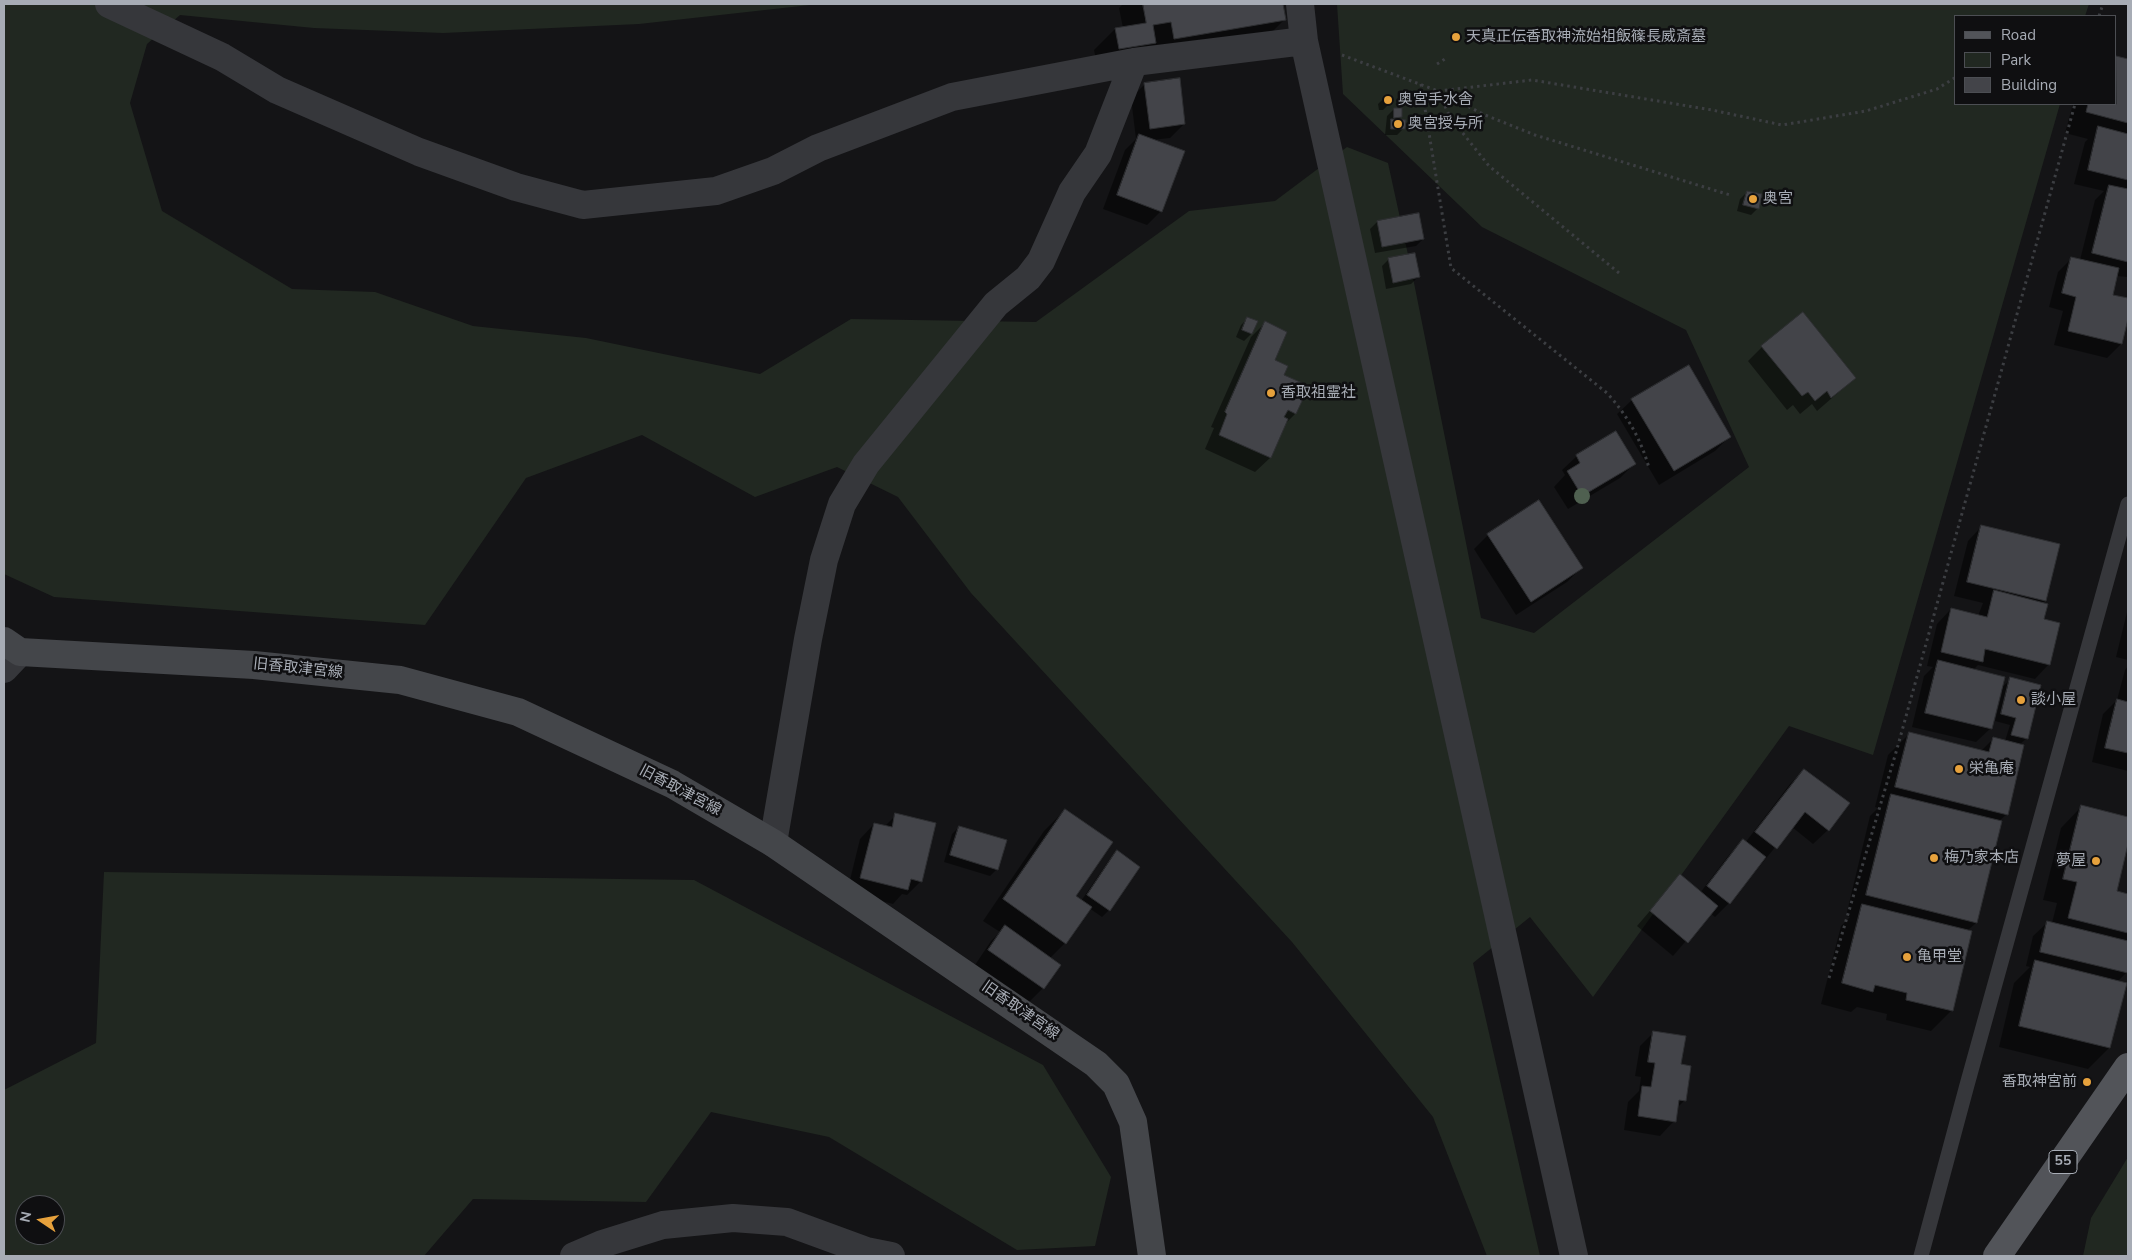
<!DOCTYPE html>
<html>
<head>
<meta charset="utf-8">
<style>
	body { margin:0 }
	#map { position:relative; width:2132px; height:1260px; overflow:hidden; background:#141416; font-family:"Nunito Sans",sans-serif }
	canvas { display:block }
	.frame { position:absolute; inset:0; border:5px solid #a7acb5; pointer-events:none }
	.legend { position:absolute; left:1954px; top:15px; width:162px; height:90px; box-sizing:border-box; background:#0f0f11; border:1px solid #4c4e53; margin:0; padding:6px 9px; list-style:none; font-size:15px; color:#a7acb5 }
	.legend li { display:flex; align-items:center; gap:10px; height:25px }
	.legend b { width:25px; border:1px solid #4c4e53 }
	.north { position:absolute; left:15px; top:1195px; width:50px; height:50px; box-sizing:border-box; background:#0f0f11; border:1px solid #4c4e53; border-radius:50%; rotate:282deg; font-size:14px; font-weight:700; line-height:20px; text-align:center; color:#a7acb5 }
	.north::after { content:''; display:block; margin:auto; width:18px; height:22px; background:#e6a13c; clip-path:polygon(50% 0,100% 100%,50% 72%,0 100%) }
</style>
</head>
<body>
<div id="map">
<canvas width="2132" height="1260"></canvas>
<div class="frame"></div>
<ul class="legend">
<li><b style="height:6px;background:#525459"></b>Road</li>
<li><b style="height:14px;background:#212821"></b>Park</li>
<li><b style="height:14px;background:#434449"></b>Building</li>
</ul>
<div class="north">N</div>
</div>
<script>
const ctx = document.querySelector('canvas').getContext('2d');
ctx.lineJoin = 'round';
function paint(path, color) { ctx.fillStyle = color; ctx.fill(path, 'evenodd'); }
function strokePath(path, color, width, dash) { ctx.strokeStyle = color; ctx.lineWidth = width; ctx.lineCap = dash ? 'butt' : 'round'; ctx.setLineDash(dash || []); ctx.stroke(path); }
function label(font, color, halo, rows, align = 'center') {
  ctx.font = font + ' "Nunito Sans","Noto Sans JP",sans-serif'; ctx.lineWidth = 5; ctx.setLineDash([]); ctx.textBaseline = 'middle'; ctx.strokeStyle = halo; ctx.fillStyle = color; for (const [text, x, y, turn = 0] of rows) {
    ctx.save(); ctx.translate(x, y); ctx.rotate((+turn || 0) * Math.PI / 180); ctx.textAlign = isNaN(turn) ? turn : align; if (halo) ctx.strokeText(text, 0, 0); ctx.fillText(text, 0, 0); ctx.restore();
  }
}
paint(new Path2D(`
	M 4,4 L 819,4 L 639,24 L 443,33 L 314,28 L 180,15 L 147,44 L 130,103 L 162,211 L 292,289 L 375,292 L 473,326 L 586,338 L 760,374 L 851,319 L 1036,322 L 1189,211 L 1275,201 L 1347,147 L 1388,163 L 1412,273 L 1481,618 L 1534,633 L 1749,467 L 1686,330 L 1482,227 L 1343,94 L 1337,4 L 2089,4 L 2085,16 L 1956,16 L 1956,104 L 2060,104 L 1873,755 L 1789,726 L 1593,997 L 1530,917 L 1473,963 L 1540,1256 L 1487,1256 L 1433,1117 L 1292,942 L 971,593 L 898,497 L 837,467 L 755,497 L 642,435 L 526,478 L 425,625 L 54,597 L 4,574 Z
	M 104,872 L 694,880 L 1043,1065 L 1111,1177 L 1095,1246 L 1017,1250 L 829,1137 L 711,1112 L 646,1202 L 473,1199 L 424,1256 L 4,1256 L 4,1090 L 96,1043 ZM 25,1205 L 55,1205 L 55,1235 L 25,1235 Z
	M 2128,1157 L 2128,1256 L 2083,1256 L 2091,1218 Z`), '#212821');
paint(new Path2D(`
	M 1123,4 L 1282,4 L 1285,19 L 1264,40 L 1153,59 L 1151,46 L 1134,63 L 1098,70 L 1094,50 L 1115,29 L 1123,28 L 1119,8 Z
	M 2116,57 L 2128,60 L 2128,277 L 2116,276 L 2111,296 L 2128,300 L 2128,314 L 2121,344 L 2107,358 L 2054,345 L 2063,311 L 2049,307 L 2058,272 L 2072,258 L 2080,260 L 2095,200 L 2104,191 L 2074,184 L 2085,142 L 2088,139 L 2065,133 L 2073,104 L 2116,104 Z
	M 1145,84 L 1184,124 L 1170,138 L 1152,140 L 1161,211 L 1147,225 L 1103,209 L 1125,150 L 1136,139 L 1131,98 Z
	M 1385,97 L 1390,103 L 1383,110 L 1379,110 L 1378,104 Z
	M 1394,109 L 1401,117 L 1397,121 L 1404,128 L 1397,135 L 1385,135 L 1387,116 Z
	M 1747,192 L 1758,208 L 1751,215 L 1737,211 L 1740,199 Z
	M 1377,222 L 1423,239 L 1416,246 L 1375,253 L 1370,229 Z
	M 1389,259 L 1418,277 L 1411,284 L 1386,289 L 1382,266 Z
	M 1248,318 L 1256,322 L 1251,334 L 1244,341 L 1236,337 L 1241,325 Z
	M 1265,323 L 1273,361 L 1283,376 L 1295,414 L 1284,425 L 1270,458 L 1255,472 L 1205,449 L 1214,428 L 1211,427 L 1251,337 Z
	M 1762,347 L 1855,378 L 1817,411 L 1812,404 L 1800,414 L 1793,405 L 1787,410 L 1748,361 Z
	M 1688,367 L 1729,437 L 1715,451 L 1659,485 L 1617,414 L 1632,400 Z
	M 1577,456 L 1634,464 L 1620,478 L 1568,509 L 1554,487 L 1565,475 L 1562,470 Z
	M 1982,526 L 2059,545 L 2045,601 L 2042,604 L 2049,664 L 2035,679 L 1978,665 L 1973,670 L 2000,689 L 2011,679 L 2027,738 L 2019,745 L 2007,814 L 1998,822 L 1976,923 L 1967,931 L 1952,1010 L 1931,1031 L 1886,1020 L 1887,1014 L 1857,1007 L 1851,1012 L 1821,1004 L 1841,926 L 1850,917 L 1846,916 L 1870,816 L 1878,808 L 1875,807 L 1888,755 L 1909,734 L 1981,751 L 1994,738 L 2005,741 L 2010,725 L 1995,721 L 2002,693 L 2000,692 L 1991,728 L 1976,742 L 1912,727 L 1924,676 L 1933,667 L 1927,666 L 1937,624 L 1951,609 L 1978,616 L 1983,603 L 1954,596 L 1968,541 Z
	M 1488,535 L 1581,568 L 1567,582 L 1516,615 L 1474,549 Z
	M 2128,608 L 2128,660 L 2116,657 Z
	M 2128,666 L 2128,771 L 2092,762 L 2103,714 L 2117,700 L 2125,670 Z
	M 1804,770 L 1848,803 L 1828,830 L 1813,844 L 1792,827 L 1729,903 L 1715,917 L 1710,913 L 1673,956 L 1637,926 L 1680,876 L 1700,893 L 1729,855 L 1743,841 L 1745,843 L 1790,784 Z
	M 2081,807 L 2128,818 L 2128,839 L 2115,892 L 2128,895 L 2128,966 L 2126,973 L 2117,982 L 2109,1048 L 2088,1069 L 1999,1047 L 2014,983 L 2030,967 L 2026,966 L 2033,936 L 2048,922 L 2052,923 L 2057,903 L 2043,900 L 2061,828 Z
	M 1065,810 L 1075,897 L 1081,901 L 1110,859 L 1117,852 L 1138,867 L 1109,910 L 1102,917 L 1089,908 L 1065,943 L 1050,958 L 1043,988 L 1029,1002 L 975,965 L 991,941 L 1000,932 L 983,921 L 1044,831 Z
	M 896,815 L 921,881 L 907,895 L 902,894 L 893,904 L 847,892 L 860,839 L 874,824 L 884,827 Z
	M 959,827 L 997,869 L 990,876 L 944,862 L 952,834 Z
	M 1654,1032 L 1679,1066 L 1685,1100 L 1677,1108 L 1674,1121 L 1660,1136 L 1624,1130 L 1628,1102 L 1639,1091 L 1641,1077 L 1635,1076 L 1640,1046 Z`), '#0007');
const building = new Path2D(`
	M 1143,4 L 1283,4 L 1286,20 L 1174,39 L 1171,22 L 1153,25 L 1156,43 L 1119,49 L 1115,28 L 1146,23 Z
	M 2116,56 L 2128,59 L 2128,123 L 2086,112 L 2088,104 L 2116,104 Z
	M 1180,78 L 1185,124 L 1150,129 L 1144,83 Z
	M 1385,96 L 1392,97 L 1391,104 L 1385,103 Z
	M 1394,108 L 1402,108 L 1402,117 L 1394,118 Z
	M 1391,119 L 1406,120 L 1405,129 L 1391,129 Z
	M 2098,126 L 2128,134 L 2128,180 L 2088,170 Z
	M 1139,134 L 1185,151 L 1162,212 L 1117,195 Z
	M 2109,185 L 2128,189 L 2128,262 L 2092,253 Z
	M 1747,191 L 1762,194 L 1759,209 L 1743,205 Z
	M 1419,213 L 1424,239 L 1382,247 L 1377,221 Z
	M 1415,253 L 1420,277 L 1393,283 L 1388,258 Z
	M 2071,257 L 2119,268 L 2113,295 L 2128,298 L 2128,319 L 2122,344 L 2068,331 L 2076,297 L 2062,293 Z
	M 1803,312 L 1856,378 L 1831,398 L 1827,391 L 1815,401 L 1808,392 L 1802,396 L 1761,346 Z
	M 1247,317 L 1258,321 L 1252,334 L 1242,330 Z
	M 1265,321 L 1287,332 L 1275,360 L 1288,366 L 1284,375 L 1309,386 L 1296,414 L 1288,410 L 1284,417 L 1288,419 L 1271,458 L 1219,435 L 1227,414 L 1225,412 Z
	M 1689,365 L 1731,437 L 1674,471 L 1631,399 Z
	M 1616,431 L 1636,464 L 1582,496 L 1567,471 L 1580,463 L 1576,455 Z
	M 1539,500 L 1583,568 L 1531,602 L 1487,534 Z
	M 1981,525 L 2060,544 L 2046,601 L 1967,582 Z
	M 1994,590 L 2048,604 L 2044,619 L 2060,623 L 2050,665 L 1985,649 L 1983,662 L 1941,652 L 1951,608 L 1987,617 Z
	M 1938,660 L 2005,677 L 1992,729 L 1925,713 Z
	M 2010,677 L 2041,685 L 2028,739 L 2011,735 L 2016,718 L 2001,714 Z
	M 2117,699 L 2128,702 L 2128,753 L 2105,748 Z
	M 1909,732 L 1989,752 L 1993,737 L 2024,745 L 2008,815 L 1895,787 Z
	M 1804,769 L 1850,803 L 1829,831 L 1805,812 L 1777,849 L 1755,832 Z
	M 1891,794 L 2002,821 L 1977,923 L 1866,895 Z
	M 2081,805 L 2128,817 L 2128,844 L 2117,891 L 2128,894 L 2128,933 L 2068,918 L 2077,882 L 2063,879 Z
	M 1065,809 L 1113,842 L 1076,896 L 1092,907 L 1066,944 L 1003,899 Z
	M 895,813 L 936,823 L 922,882 L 911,879 L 908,890 L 860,878 L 874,823 L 892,827 Z
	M 959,826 L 1007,840 L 998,870 L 950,855 Z
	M 1743,839 L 1766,857 L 1730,904 L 1707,886 Z
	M 1117,850 L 1140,867 L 1110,911 L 1087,895 Z
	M 1680,874 L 1718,906 L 1688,943 L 1650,911 Z
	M 1862,904 L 1972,931 L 1953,1011 L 1906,1000 L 1907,993 L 1875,985 L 1873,992 L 1842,983 Z
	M 2047,921 L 2128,941 L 2128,973 L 2040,952 Z
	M 1005,925 L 1061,965 L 1044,989 L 988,950 Z
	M 2035,960 L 2127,983 L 2110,1048 L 2019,1026 Z
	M 1653,1031 L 1686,1036 L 1681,1064 L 1691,1066 L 1686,1101 L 1679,1100 L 1676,1122 L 1638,1116 L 1642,1086 L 1651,1087 L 1655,1063 L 1648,1062 Z`);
paint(building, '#434449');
strokePath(building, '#2e2f32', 1);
strokePath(new Path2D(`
	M 2099,16 L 2103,4
	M 1457,40 L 1457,44
	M 1342,55 L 1438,91 L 1485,115 L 1535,135 L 1730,195
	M 1437,64 L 1445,59
	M 1421,84 L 1451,268 L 1607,393 C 1627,415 1641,439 1649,468
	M 1619,273 L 1489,166 L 1450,117 L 1438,91 L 1532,80 L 1712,110 L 1782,125 L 1866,111 L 1937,89 L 1956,77
	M 1829,978 L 1897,749 L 2075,104`), '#3c3e42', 3, [2.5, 4]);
strokePath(new Path2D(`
	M 1921,1256 L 1967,1085 L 2128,504`), '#36373b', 15);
strokePath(new Path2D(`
	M 109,4 L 222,57 L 277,90 L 419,152 L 516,187 L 583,205 L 716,191 L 773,171 L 818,148 L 952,97 L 1134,62 L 1304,41
	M 1300,4 L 1304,41 L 1574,1256
	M 4,669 L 20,652
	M 773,843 L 808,639 L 824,560 L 842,504 L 866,464 L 996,304 L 1028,278 L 1041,261 L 1072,192 L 1098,154 L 1134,62
	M 574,1256 L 602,1244 L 663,1225 L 733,1218 L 787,1222 L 866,1251 L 891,1256`), '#36373b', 28);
strokePath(new Path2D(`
	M 4,641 L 20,652 L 254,665 L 400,680 L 518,712 L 672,784 L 773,843 L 1096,1064 L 1116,1084 L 1133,1122 L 1152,1256`), '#44464a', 28);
strokePath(new Path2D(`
	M 1997,1256 L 2128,1067`), '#525459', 28);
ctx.fillStyle = '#4f6050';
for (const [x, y] of [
	[1582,496]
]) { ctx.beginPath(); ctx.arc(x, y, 8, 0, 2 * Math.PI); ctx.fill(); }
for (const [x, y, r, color] of [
	[1456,37,5,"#e6a13c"],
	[1388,100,5,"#e6a13c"],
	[1398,124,5,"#e6a13c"],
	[1753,199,5,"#e6a13c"],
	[1271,393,5,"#e6a13c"],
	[2021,700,5,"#e6a13c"],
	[1959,769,5,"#e6a13c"],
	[1934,858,5,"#e6a13c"],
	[2096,861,5,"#e6a13c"],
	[1907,957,5,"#e6a13c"],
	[2087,1082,5,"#e6a13c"]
]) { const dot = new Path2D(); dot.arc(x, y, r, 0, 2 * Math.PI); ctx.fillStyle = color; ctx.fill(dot); strokePath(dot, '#0f0f11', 2); }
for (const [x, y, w] of [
	[2063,1162,28]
]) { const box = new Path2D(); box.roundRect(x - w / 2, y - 11.5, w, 23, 4); ctx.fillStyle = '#0f0f11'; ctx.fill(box); strokePath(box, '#a7acb5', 1); }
label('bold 14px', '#a7acb5', null, [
	["55",2063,1162]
]);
label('15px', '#a7acb5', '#0f0f11', [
	["天真正伝香取神流始祖飯篠長威斎墓",1466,37],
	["奥宮手水舎",1398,100],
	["奥宮授与所",1408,124],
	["奥宮",1763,199],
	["香取祖霊社",1281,393],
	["談小屋",2031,700],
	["栄亀庵",1969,769],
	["梅乃家本店",1944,858],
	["夢屋",2086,861,"right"],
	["亀甲堂",1917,957],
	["香取神宮前",2077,1082,"right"]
], 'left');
label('15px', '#a7acb5', '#0f0f11', [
	["旧香取津宮線",298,669,6],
	["旧香取津宮線",680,791,28],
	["旧香取津宮線",1020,1011,35]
]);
</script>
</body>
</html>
